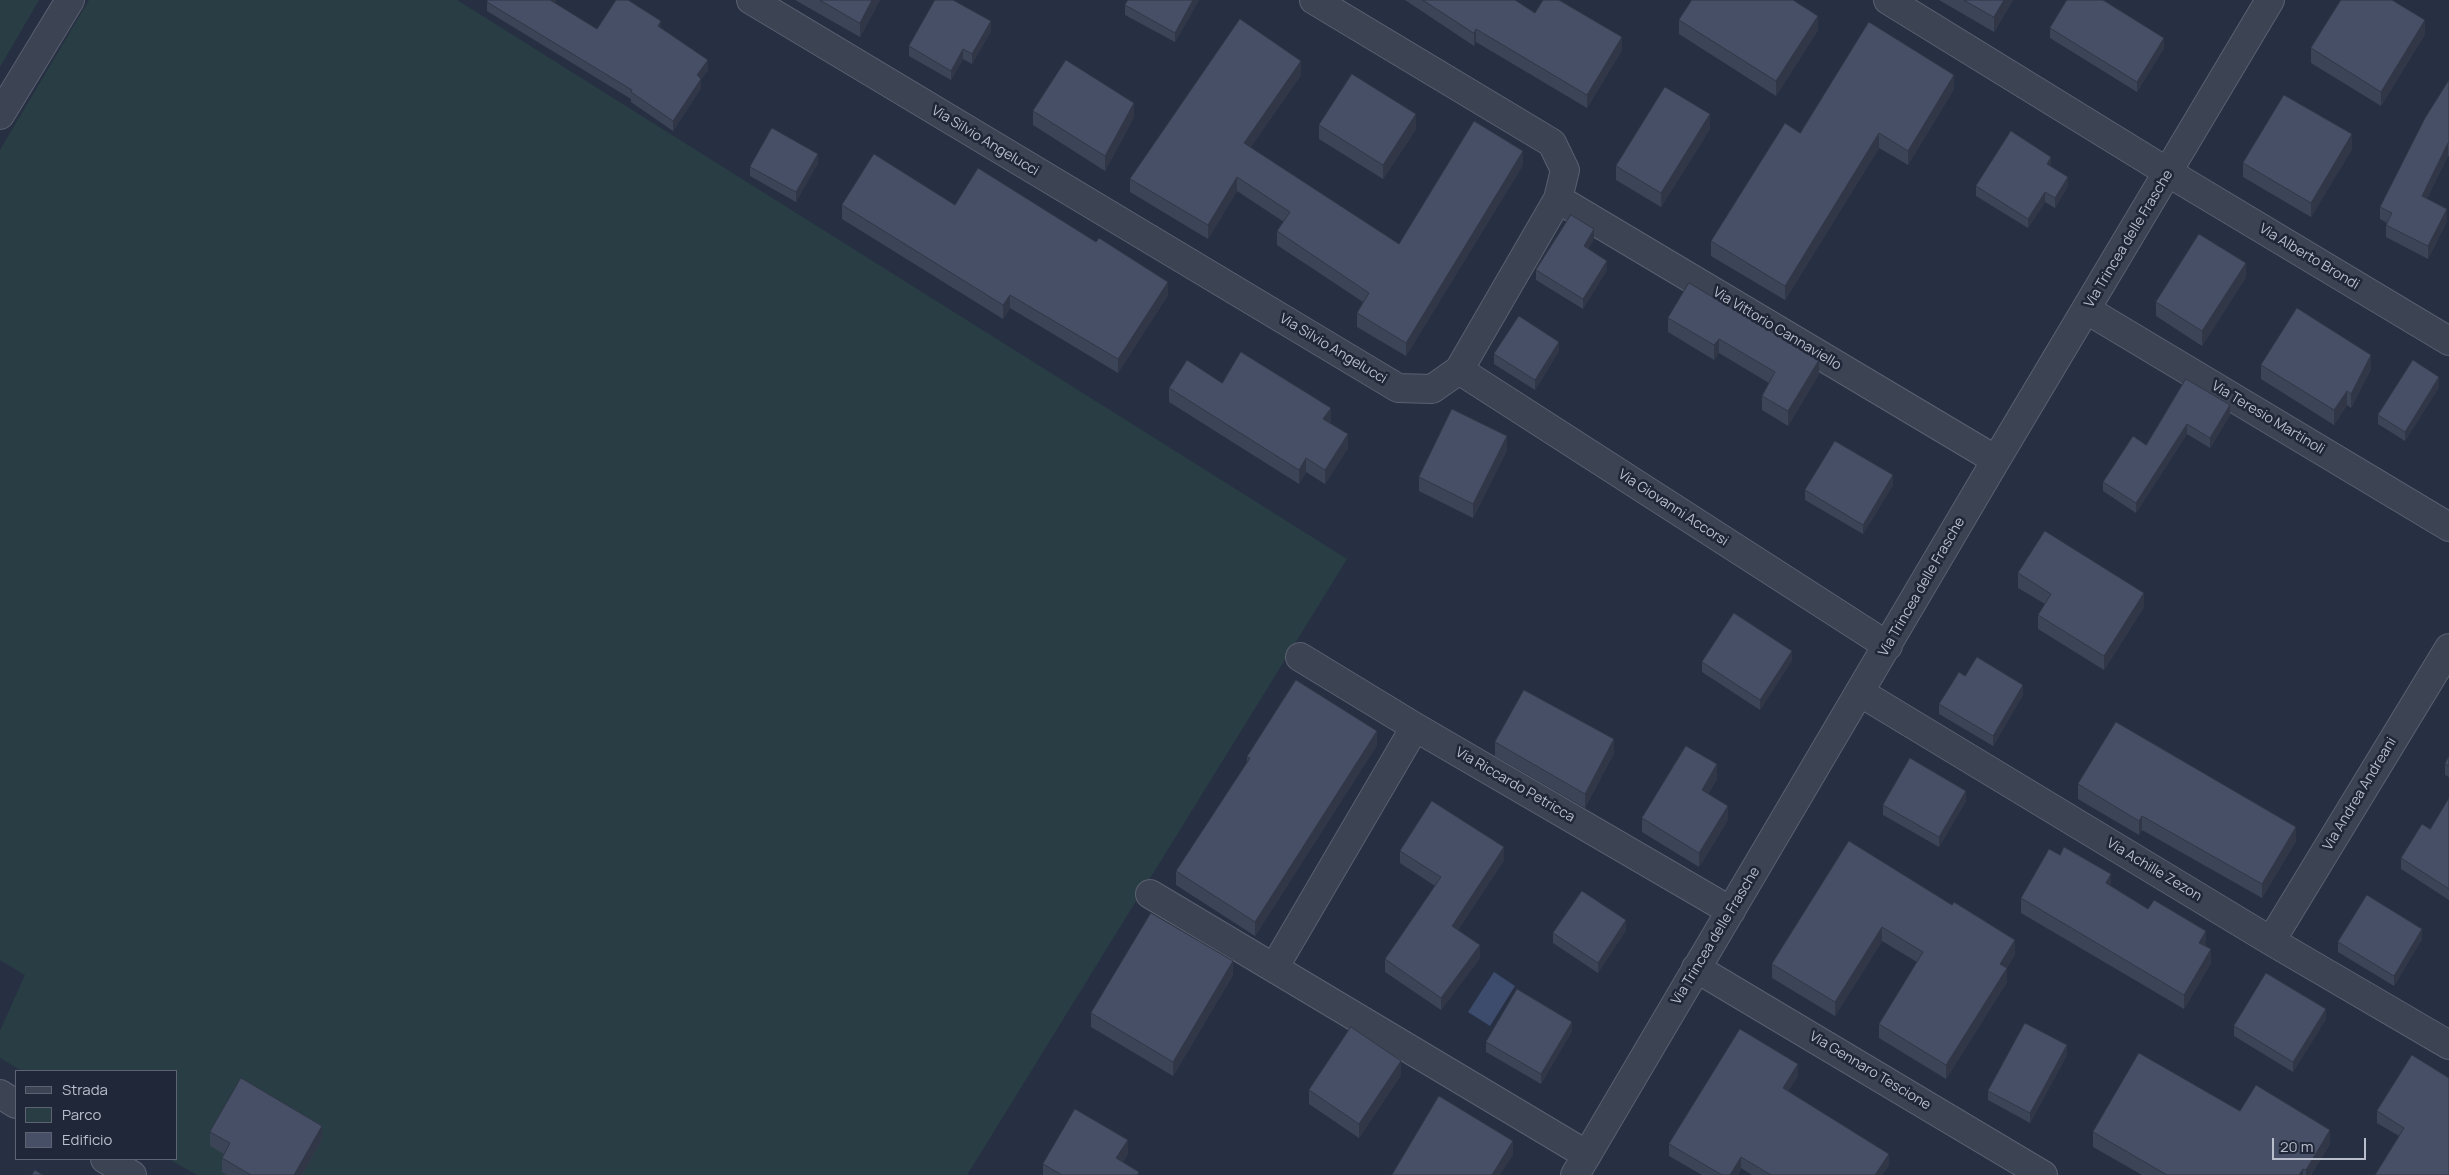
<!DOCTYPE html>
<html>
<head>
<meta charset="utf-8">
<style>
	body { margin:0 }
	#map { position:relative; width:2449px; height:1175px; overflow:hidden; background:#273043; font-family:Manrope,sans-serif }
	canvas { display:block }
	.legend { position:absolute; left:15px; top:1070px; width:162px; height:90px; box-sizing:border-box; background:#202738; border:1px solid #5d6373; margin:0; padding:6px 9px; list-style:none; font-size:15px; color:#b9becc }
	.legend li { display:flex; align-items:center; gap:10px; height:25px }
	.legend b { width:25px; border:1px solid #5d6373 }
	.scale { position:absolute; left:2272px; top:1138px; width:94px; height:22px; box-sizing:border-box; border:2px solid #b9becc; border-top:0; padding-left:6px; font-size:15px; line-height:18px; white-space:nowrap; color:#b9becc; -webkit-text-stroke:4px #202738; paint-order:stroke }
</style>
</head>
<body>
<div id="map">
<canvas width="2449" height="1175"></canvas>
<ul class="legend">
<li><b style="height:6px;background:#3c4353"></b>Strada</li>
<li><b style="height:14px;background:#293e44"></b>Parco</li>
<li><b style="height:14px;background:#464f65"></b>Edificio</li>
</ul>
<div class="scale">20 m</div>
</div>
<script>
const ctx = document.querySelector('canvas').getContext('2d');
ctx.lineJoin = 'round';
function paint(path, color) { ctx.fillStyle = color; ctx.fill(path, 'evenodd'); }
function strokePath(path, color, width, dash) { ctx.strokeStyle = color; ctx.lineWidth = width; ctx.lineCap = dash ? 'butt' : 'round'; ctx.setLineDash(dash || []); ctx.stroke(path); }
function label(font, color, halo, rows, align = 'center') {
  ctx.font = font + ' Manrope,sans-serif'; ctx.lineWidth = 5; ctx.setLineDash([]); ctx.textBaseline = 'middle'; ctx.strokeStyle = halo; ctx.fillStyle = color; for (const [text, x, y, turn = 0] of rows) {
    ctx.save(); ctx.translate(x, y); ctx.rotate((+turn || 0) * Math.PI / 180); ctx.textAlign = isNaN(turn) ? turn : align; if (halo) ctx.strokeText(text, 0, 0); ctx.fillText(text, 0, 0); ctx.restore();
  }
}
paint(new Path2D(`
	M 0,0 L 39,0 L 0,67 Z
	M 89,0 L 457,0 L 1347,559 L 967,1175 L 197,1175 L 169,1159 L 176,1159 L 176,1071 L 22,1071 L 0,1058 L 0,1031 L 25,975 L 0,960 L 0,150 Z`), '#293e44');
paint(new Path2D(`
	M 1494,972 L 1515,986 L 1490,1026 L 1468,1012 Z`), '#3d4b6c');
const minor = new Path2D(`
	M 751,0 L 1398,388 L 1432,389 L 1459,370 L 1558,199 L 1565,170 L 1552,143 L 1314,0
	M 1888,0 L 2169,173 L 2449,341
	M 0,115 L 70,0
	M 1558,199 L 1996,460
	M 2087,310 L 2449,527
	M 1459,370 L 1888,646
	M 1300,657 L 1415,727 L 1731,911
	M 1861,693 L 2271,941 L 2449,1045
	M 1150,894 L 1587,1155
	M 2271,941 L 2449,648
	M 1274,968 L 1415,727
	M 1696,968 L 2043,1175
	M 0,1094 L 16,1104
	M 105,1159 L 132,1175
	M 1575,1175 L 1996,460 L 2270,0`);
strokePath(minor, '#5a6070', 30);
strokePath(minor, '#3c4353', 28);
paint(new Path2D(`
	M 556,0 L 555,3 L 597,29 L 661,28 L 708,70 L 701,79 L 701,88 L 673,131 L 631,102 L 631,99 L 487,11 L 487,2 Z
	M 795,0 L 880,0 L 860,37 Z
	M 1199,0 L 1175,42 L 1125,15 L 1125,5 Z
	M 1405,0 L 1515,0 L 1535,13 L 1622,50 L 1587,108 L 1476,42 L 1474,46 Z
	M 1939,0 L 2013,0 L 1994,32 Z
	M 1679,20 L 1818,30 L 1776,96 L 1679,34 Z
	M 2050,28 L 2164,48 L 2137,92 L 2050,38 Z
	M 991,31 L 972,64 L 963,59 L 951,80 L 909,56 L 909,46 Z
	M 2425,34 L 2381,106 L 2311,63 L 2311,48 Z
	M 1301,75 L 1250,148 L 1399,244 L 1523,165 L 1406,356 L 1357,327 L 1357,313 L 1363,302 L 1277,245 L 1277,231 L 1284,222 L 1237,191 L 1208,239 L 1130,192 L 1130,179 Z
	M 2449,80 L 2449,156 L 2448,156 L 2427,198 L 2447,221 L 2428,259 L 2386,237 L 2386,225 L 2387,223 L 2380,219 L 2380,207 Z
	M 1954,89 L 1908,165 L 1879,148 L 1785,300 L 1711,256 L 1711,241 L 1800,133 Z
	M 1033,111 L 1134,117 L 1105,171 L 1033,125 Z
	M 1319,125 L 1416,129 L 1383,179 L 1319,139 Z
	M 1710,129 L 1661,207 L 1616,180 L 1616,166 Z
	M 2352,149 L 2311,217 L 2243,177 L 2243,163 Z
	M 818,163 L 796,202 L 750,176 L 750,167 Z
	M 2051,166 L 2068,186 L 2055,208 L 2045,202 L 2028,228 L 1976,196 L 1976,186 Z
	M 842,205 L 955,205 L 1168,295 L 1118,373 L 1010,308 L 1003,319 L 842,219 Z
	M 1594,239 L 1588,249 L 1607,270 L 1583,309 L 1536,280 L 1536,270 Z
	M 2246,277 L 2202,346 L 2156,316 L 2156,302 Z
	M 1668,318 L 1819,374 L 1788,426 L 1762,410 L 1762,396 L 1769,383 L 1719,353 L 1714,360 L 1668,332 Z
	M 1559,351 L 1535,390 L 1494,364 L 1494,354 Z
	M 2261,365 L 2371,369 L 2351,408 L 2347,405 L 2334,425 L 2261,379 Z
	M 2186,379 L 2230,415 L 2210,448 L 2187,434 L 2136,513 L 2103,491 L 2103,482 L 2146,445 Z
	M 1222,383 L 1331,422 L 1330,423 L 1348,448 L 1325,484 L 1306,472 L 1299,484 L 1169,402 L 1169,388 Z
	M 2439,387 L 2405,441 L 2378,424 L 2378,415 Z
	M 1507,450 L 1473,518 L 1419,491 L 1419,477 Z
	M 1893,485 L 1863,534 L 1805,500 L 1805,490 Z
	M 2018,573 L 2144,607 L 2104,670 L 2038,629 L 2038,615 L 2045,604 L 2018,588 Z
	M 1792,660 L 1760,710 L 1702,672 L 1702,662 Z
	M 1965,676 L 2023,695 L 1993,746 L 1939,714 L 1939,704 Z
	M 1495,742 L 1614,753 L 1585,808 L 1495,756 Z
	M 1377,745 L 1255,936 L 1176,885 L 1176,871 L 1247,762 L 1247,757 Z
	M 2449,756 L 2449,777 L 2445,775 L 2445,764 Z
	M 1717,779 L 1708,794 L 1728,820 L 1699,867 L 1642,832 L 1642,818 Z
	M 2078,784 L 2296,841 L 2262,898 L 2142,830 L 2139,835 L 2078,799 Z
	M 2449,798 L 2449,900 L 2401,869 L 2401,858 L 2430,829 Z
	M 1966,801 L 1939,847 L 1883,815 L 1883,805 Z
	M 1849,841 L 2015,954 L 2007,968 L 2007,982 L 1946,1079 L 1879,1038 L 1879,1024 L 1917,962 L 1882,941 L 1835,1016 L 1772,978 L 1772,964 Z
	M 1400,851 L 1504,860 L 1458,930 L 1480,958 L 1441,1010 L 1385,972 L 1385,959 L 1435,886 L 1400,863 Z
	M 2111,886 L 2206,945 L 2206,946 L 2211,963 L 2184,1009 L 2021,913 L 2021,898 Z
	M 1626,930 L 1598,973 L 1553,943 L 1553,933 Z
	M 2422,939 L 2394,986 L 2338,952 L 2338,942 Z
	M 1233,975 L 1173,1076 L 1091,1027 L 1091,1013 Z
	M 2326,1019 L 2293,1072 L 2234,1036 L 2234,1026 Z
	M 1572,1031 L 1541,1084 L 1486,1052 L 1486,1042 Z
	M 2067,1055 L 2030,1123 L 1988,1100 L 1988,1091 Z
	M 1401,1075 L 1359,1138 L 1309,1104 L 1309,1090 Z
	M 1798,1076 L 1788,1091 L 1889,1165 L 1882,1175 L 1752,1175 L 1741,1168 L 1738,1175 L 1702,1175 L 1669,1156 L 1669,1144 Z
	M 2449,1078 L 2399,1136 L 2377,1123 L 2377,1111 Z
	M 2240,1111 L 2330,1144 L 2311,1175 L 2142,1175 L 2093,1147 L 2093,1132 Z
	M 210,1132 L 322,1140 L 302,1175 L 227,1175 L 222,1172 L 222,1158 L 224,1154 L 210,1146 Z
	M 1128,1154 L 1123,1162 L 1139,1175 L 1043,1175 L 1043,1164 Z`), '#3c4457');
paint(new Path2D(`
	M 550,0 L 556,0 L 556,1 L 550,10 Z
	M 872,0 L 880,0 L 860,37 L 860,23 Z
	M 1193,0 L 1199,0 L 1175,42 L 1175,33 Z
	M 2004,0 L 2013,0 L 1994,32 L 1994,17 Z
	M 1818,16 L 1818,30 L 1776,96 L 1776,81 Z
	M 2425,20 L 2425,34 L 2381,106 L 2381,92 Z
	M 661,21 L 661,31 L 658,26 Z
	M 991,21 L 991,31 L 972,64 L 972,54 Z
	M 1476,29 L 1476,42 L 1474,46 L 1474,33 Z
	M 1622,37 L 1622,50 L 1587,108 L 1587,95 Z
	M 2164,38 L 2164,48 L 2137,92 L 2137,82 Z
	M 963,49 L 963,59 L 951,80 L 951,71 Z
	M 708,60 L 708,70 L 697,85 L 697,75 Z
	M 1301,61 L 1301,75 L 1244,157 L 1244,143 Z
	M 1954,75 L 1954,89 L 1908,165 L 1908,151 Z
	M 701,79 L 701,88 L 673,131 L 673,121 Z
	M 1134,103 L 1134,117 L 1105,171 L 1105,156 Z
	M 1416,114 L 1416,129 L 1383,179 L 1383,165 Z
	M 1710,114 L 1710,129 L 1661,207 L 1661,193 Z
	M 1879,133 L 1879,148 L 1785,300 L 1785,286 Z
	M 2352,134 L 2352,149 L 2311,217 L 2311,203 Z
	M 2448,143 L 2448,156 L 2422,208 L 2422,196 Z
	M 1523,151 L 1523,165 L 1406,356 L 1406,343 Z
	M 818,154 L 818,163 L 796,202 L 796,192 Z
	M 2051,157 L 2051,166 L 2047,164 Z
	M 1237,177 L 1237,191 L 1208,239 L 1208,225 Z
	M 2068,177 L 2068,186 L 2055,208 L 2055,198 Z
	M 2045,192 L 2045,202 L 2028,228 L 2028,219 Z
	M 2447,209 L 2447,221 L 2428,259 L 2428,246 Z
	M 1594,229 L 1594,239 L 1584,256 L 1584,246 Z
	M 1607,261 L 1607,270 L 1583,309 L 1583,299 Z
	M 2246,263 L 2246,277 L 2202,346 L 2202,331 Z
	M 1168,282 L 1168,295 L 1118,373 L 1118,359 Z
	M 1010,295 L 1010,308 L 1003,319 L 1003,305 Z
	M 1719,339 L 1719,353 L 1714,360 L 1714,345 Z
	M 1559,342 L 1559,351 L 1535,390 L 1535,380 Z
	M 2371,355 L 2371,369 L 2351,408 L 2351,394 Z
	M 1819,360 L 1819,374 L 1788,426 L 1788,411 Z
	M 2439,377 L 2439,387 L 2405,441 L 2405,432 Z
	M 2347,391 L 2347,405 L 2334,425 L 2334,410 Z
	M 2230,405 L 2230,415 L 2210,448 L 2210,438 Z
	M 1331,408 L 1331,422 L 1323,433 L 1323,419 Z
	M 2187,424 L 2187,434 L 2136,513 L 2136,503 Z
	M 1348,434 L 1348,448 L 1325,484 L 1325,470 Z
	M 1507,436 L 1507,450 L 1473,518 L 1473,504 Z
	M 1306,458 L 1306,472 L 1299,484 L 1299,470 Z
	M 1893,475 L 1893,485 L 1863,534 L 1863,525 Z
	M 2144,593 L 2144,607 L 2104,670 L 2104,656 Z
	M 1792,651 L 1792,660 L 1760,710 L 1760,700 Z
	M 2023,685 L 2023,695 L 1993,746 L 1993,736 Z
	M 1377,731 L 1377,745 L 1255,936 L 1255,922 Z
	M 1614,739 L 1614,753 L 1585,808 L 1585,794 Z
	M 1717,764 L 1717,779 L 1702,804 L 1702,790 Z
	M 1966,791 L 1966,801 L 1939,847 L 1939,837 Z
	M 1728,806 L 1728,820 L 1699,867 L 1699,853 Z
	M 2142,816 L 2142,830 L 2139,835 L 2139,821 Z
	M 2296,827 L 2296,841 L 2262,898 L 2262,884 Z
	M 1504,847 L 1504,860 L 1452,939 L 1452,926 Z
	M 2111,874 L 2111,888 L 2106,883 Z
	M 1626,920 L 1626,930 L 1598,973 L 1598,963 Z
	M 1882,927 L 1882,941 L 1835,1016 L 1835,1002 Z
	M 2422,929 L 2422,939 L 2394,986 L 2394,976 Z
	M 2206,931 L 2206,945 L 2199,957 L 2199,943 Z
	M 2015,940 L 2015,954 L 2007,968 L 2007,982 L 1946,1079 L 1946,1065 L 2000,964 Z
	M 1480,945 L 1480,958 L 1441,1010 L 1441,998 Z
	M 2211,949 L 2211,963 L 2184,1009 L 2184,995 Z
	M 1233,961 L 1233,975 L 1173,1076 L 1173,1062 Z
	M 2326,1009 L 2326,1019 L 2293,1072 L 2293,1062 Z
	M 1572,1022 L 1572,1031 L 1541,1084 L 1541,1074 Z
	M 2067,1045 L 2067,1055 L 2030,1123 L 2030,1113 Z
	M 1401,1061 L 1401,1075 L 1359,1138 L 1359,1124 Z
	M 1798,1064 L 1798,1076 L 1783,1100 L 1783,1088 Z
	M 322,1126 L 322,1140 L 302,1175 L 294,1175 Z
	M 2330,1130 L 2330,1144 L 2311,1175 L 2306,1175 L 2306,1170 Z
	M 1128,1140 L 1128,1154 L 1116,1173 L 1116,1158 Z
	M 1513,1141 L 1513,1155 L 1500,1175 L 1492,1175 Z
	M 1889,1154 L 1889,1165 L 1882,1175 L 1875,1175 Z
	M 1741,1157 L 1741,1168 L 1738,1175 L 1730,1175 Z
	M 2303,1169 L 2303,1175 L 2299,1175 Z`), '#313747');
const building = new Path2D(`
	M 488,0 L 550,0 L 597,29 L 616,0 L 628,0 L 661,21 L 658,26 L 708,60 L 697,75 L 701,79 L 673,121 L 631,92 L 632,90 L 487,2 Z
	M 820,0 L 872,0 L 860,23 Z
	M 935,0 L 953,0 L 991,21 L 972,54 L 963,49 L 951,71 L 909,46 Z
	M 1128,0 L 1193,0 L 1175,33 L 1125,5 Z
	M 1423,0 L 1515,0 L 1535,13 L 1543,0 L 1559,0 L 1622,37 L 1587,95 L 1476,29 L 1474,33 Z
	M 1692,0 L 1793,0 L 1818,16 L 1776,81 L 1679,20 Z
	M 1964,0 L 2004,0 L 1994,17 Z
	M 2067,0 L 2103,0 L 2164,38 L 2137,82 L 2050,28 Z
	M 2341,0 L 2392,0 L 2425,20 L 2381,92 L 2311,48 Z
	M 1240,19 L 1301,61 L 1244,143 L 1399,244 L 1474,121 L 1523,151 L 1406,343 L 1357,313 L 1369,293 L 1277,231 L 1290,212 L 1237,177 L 1208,225 L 1130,179 Z
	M 1869,22 L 1954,75 L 1908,151 L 1879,133 L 1785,286 L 1711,241 L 1785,123 L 1800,133 Z
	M 1066,60 L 1134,103 L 1105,156 L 1033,111 Z
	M 1352,74 L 1416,114 L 1383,165 L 1319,125 Z
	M 2449,80 L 2449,144 L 2448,143 L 2422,196 L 2447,209 L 2428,246 L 2386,225 L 2392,213 L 2380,207 L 2425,118 Z
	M 1665,87 L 1710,114 L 1661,193 L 1616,166 Z
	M 2284,95 L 2352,134 L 2311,203 L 2243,163 Z
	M 772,128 L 818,154 L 796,192 L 750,167 Z
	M 2011,131 L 2051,157 L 2047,164 L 2068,177 L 2055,198 L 2045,192 L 2028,219 L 1976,186 Z
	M 874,154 L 955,205 L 978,168 L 1096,242 L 1099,238 L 1168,282 L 1118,359 L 1010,295 L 1003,305 L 842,205 Z
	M 1571,215 L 1594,229 L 1584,246 L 1607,261 L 1583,299 L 1536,270 Z
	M 2199,234 L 2246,263 L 2202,331 L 2156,302 Z
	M 1689,283 L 1819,360 L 1788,411 L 1762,396 L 1775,372 L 1719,339 L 1714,345 L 1668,318 Z
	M 2297,308 L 2371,355 L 2351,394 L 2347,391 L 2334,410 L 2261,365 Z
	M 1519,316 L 1559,342 L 1535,380 L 1494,354 Z
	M 1241,352 L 1331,408 L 1323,419 L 1348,434 L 1325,470 L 1306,458 L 1299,470 L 1169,388 L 1187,360 L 1222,383 Z
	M 2413,360 L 2439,377 L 2405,432 L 2378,415 Z
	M 2186,379 L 2230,405 L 2210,438 L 2187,424 L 2136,503 L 2103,482 L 2133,436 L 2146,445 Z
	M 1452,409 L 1507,436 L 1473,504 L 1419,477 Z
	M 1835,441 L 1893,475 L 1863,525 L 1805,490 Z
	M 2045,531 L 2144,593 L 2104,656 L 2038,615 L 2051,594 L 2018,573 Z
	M 1734,613 L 1792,651 L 1760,700 L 1702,662 Z
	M 1977,657 L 2023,685 L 1993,736 L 1939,704 L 1959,672 L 1965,676 Z
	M 1296,680 L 1377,731 L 1255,922 L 1176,871 L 1250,758 L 1247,757 Z
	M 1524,690 L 1614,739 L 1585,794 L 1495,742 Z
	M 2116,722 L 2296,827 L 2262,884 L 2142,816 L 2139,821 L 2078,784 Z
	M 1686,746 L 1717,764 L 1702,790 L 1728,806 L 1699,853 L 1642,818 Z
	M 2449,756 L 2449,766 L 2445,764 Z
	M 1910,758 L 1966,791 L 1939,837 L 1883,805 Z
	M 2449,798 L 2449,889 L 2401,858 L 2422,824 L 2430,829 Z
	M 1432,801 L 1504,847 L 1452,926 L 1480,945 L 1441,998 L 1385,959 L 1441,877 L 1400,851 Z
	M 1849,841 L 1952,905 L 1954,902 L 2015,940 L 2000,964 L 2007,968 L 1946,1065 L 1879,1024 L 1923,952 L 1882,927 L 1835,1002 L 1772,964 Z
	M 2064,847 L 2111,874 L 2106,883 L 2148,909 L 2154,900 L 2206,931 L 2199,943 L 2211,949 L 2184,995 L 2021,898 L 2049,849 L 2060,855 Z
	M 1582,891 L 1626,920 L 1598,963 L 1553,933 Z
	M 2367,895 L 2422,929 L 2394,976 L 2338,942 Z
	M 1151,913 L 1233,961 L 1173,1062 L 1091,1013 Z
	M 2266,973 L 2326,1009 L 2293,1062 L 2234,1026 Z
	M 1517,989 L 1572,1022 L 1541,1074 L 1486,1042 Z
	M 2025,1023 L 2067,1045 L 2030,1113 L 1988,1091 Z
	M 1351,1027 L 1401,1061 L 1359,1124 L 1309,1090 Z
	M 1740,1029 L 1798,1064 L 1783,1088 L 1889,1154 L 1875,1175 L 1771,1175 L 1741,1157 L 1730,1175 L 1722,1175 L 1669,1144 Z
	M 2139,1053 L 2240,1111 L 2256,1085 L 2330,1130 L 2306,1170 L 2303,1169 L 2299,1175 L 2167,1175 L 2093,1132 Z
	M 2412,1055 L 2449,1078 L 2449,1175 L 2375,1175 L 2404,1128 L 2377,1111 Z
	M 241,1078 L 322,1126 L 294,1175 L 251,1175 L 222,1158 L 230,1143 L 210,1132 Z
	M 1439,1096 L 1513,1141 L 1492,1175 L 1392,1175 Z
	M 1075,1109 L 1128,1140 L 1116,1158 L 1139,1172 L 1137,1175 L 1062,1175 L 1043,1164 Z
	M 35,1170 L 43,1175 L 32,1175 Z`);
paint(building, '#464f65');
strokePath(building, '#313747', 1);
label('14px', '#b9becc', '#202738', [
	["Via Silvio Angelucci",985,141,31],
	["Via Trincea delle Frasche",2129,239,-59],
	["Via Alberto Brondi",2309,257,31],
	["Via Vittorio Cannaviello",1777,329,31],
	["Via Silvio Angelucci",1333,349,31],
	["Via Teresio Martinoli",2268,418,31],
	["Via Giovanni Accorsi",1673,508,33],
	["Via Trincea delle Frasche",1922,587,-60],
	["Via Riccardo Petricca",1515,785,30],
	["Via Andrea Andreani",2360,794,-59],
	["Via Achille Zezon",2154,870,31],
	["Via Trincea delle Frasche",1716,936,-59],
	["Via Gennaro Tescione",1870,1071,31]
]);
</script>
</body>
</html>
